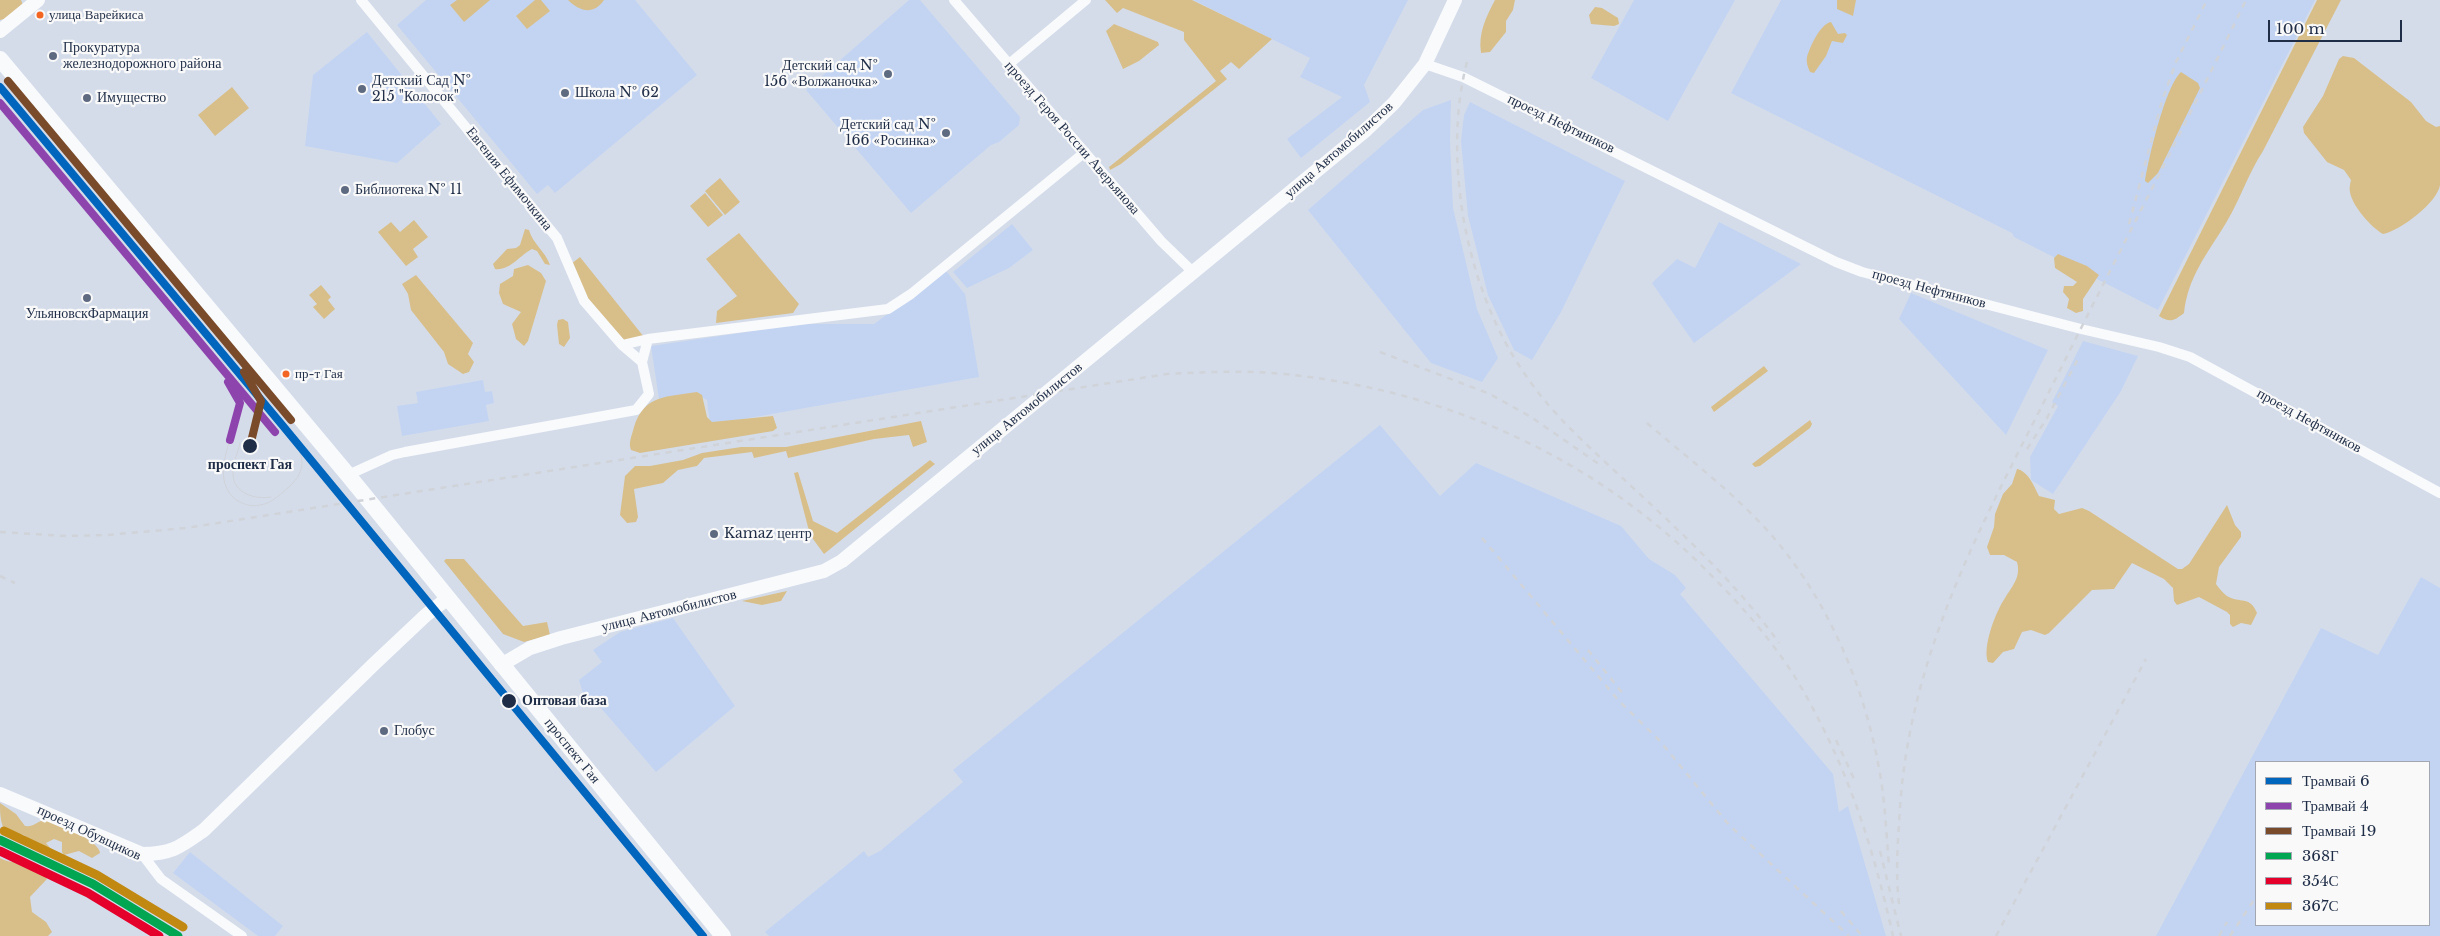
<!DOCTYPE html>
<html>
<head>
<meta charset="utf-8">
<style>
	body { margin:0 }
	#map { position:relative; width:2440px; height:936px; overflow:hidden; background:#d4dcea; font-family:"Libre Baskerville",serif }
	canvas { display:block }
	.legend { position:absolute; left:2255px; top:761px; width:175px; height:165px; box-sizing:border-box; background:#f9f9f9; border:1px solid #a2a7b2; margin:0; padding:6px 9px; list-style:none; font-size:15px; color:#1f2d47 }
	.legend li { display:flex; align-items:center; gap:10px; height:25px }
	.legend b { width:25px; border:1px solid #a2a7b2 }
	.scale { position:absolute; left:2268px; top:20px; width:134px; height:22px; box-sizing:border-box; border:2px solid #1f2d47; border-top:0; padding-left:6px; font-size:15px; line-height:18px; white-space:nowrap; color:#1f2d47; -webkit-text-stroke:4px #f9f9f9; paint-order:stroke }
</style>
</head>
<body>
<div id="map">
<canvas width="2440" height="936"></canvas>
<ul class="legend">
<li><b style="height:6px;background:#0065bd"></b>Трамвай 6</li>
<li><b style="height:6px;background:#8e44ad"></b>Трамвай 4</li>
<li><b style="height:6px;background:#7a4b2a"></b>Трамвай 19</li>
<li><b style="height:6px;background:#00a651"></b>368Г</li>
<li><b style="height:6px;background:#e4002b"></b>354С</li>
<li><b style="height:6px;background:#c18812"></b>367С</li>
</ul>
<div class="scale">100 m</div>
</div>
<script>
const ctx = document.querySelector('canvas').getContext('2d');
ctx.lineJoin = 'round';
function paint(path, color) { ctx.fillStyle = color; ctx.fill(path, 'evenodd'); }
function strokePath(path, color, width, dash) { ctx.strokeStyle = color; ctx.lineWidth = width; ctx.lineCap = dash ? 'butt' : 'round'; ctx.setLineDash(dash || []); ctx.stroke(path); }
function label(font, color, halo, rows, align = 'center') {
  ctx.font = font + ' "Libre Baskerville",serif'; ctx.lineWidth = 4.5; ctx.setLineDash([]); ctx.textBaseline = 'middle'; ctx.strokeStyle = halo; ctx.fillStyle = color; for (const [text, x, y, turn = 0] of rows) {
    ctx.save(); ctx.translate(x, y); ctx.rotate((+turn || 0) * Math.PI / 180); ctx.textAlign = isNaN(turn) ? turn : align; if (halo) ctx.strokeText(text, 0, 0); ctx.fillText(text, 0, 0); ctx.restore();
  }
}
paint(new Path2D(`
	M 426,0 L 635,0 L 697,75 L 555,193 L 548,185 L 537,194 L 397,25 Z
	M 909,0 L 920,0 L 1020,117 L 1019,125 L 999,142 L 991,145 L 911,213 L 806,90 Z
	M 1193,0 L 1408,0 L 1364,85 L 1370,102 L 1301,158 L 1287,139 L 1342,97 L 1300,77 L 1310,58 Z
	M 1634,0 L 1735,0 L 1668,121 L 1591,78 Z
	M 1781,0 L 2315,0 L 2158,310 L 2014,237 L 2012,233 L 1731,93 Z
	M 367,32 L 441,124 L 397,163 L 305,146 L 313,75 Z
	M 1451,100 L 1450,141 L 1453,208 L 1477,309 L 1498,358 L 1482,382 L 1431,363 L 1308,210 L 1423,110 Z
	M 1470,102 L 1625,181 L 1561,312 L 1532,360 L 1514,350 L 1488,295 L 1468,216 L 1461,141 L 1464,115 Z
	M 1719,222 L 1801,264 L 1694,343 L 1652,283 L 1677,259 L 1695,268 Z
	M 1012,224 L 1033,250 L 1009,268 L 967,288 L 953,272 Z
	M 946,271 L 965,294 L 979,377 L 710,425 L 707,400 L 693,393 L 659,399 L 651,346 L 801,324 L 874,324 Z
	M 1911,293 L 2048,350 L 2006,435 L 1899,319 Z
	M 2083,341 L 2138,356 L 2121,391 L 2053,494 L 2031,480 L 2030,457 L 2058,406 L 2052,402 Z
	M 483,380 L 485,392 L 492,391 L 494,403 L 486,405 L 489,421 L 402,436 L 397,406 L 418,403 L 416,392 Z
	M 1380,425 L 1440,496 L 1476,463 L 1621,526 L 1649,559 L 1675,575 L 1686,588 L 1680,594 L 1833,774 L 1839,812 L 1848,806 L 1886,936 L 769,936 L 765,932 L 864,851 L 868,857 L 880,851 L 963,782 L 953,770 Z
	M 2421,577 L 2440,588 L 2440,936 L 2156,936 L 2321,628 L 2378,655 ZM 2429,762 L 2429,925 L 2256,925 L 2256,762 Z
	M 673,618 L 735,706 L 656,772 L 595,701 L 590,704 L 583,693 L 579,680 L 602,662 L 593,650 L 620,632 Z
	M 190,852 L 283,926 L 275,936 L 258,936 L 173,873 Z`), '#c3d4f2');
paint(new Path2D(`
	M 0,0 L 21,0 L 23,5 L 4,19 L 0,20 Z
	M 457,0 L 490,0 L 464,22 L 450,5 Z
	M 535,0 L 541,0 L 550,11 L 527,29 L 516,16 Z
	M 568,0 L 604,0 C 594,15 580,12 568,0 Z
	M 1105,0 L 1192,0 L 1272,39 L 1239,69 L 1231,62 L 1220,71 L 1227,79 L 1121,164 L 1110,170 L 1109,167 L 1216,81 L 1184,40 L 1184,32 L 1123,8 L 1117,13 Z
	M 1495,0 L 1515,0 L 1513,10 L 1506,21 L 1506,32 L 1490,52 L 1481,53 C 1478,33 1486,17 1495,0 Z
	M 1837,0 L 1856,0 L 1853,16 L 1837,9 Z
	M 2317,0 L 2341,0 L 2263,151 C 2248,174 2240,200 2226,223 C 2208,253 2188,276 2184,313 C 2174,321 2170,323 2159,316 Z
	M 1595,7 L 1602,8 L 1618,18 L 1619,24 L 1614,26 L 1591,24 L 1589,15 Z
	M 1831,22 L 1838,34 L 1845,33 L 1847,35 L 1843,43 L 1832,41 L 1826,56 L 1814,73 L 1810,72 C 1808,67 1806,63 1807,57 C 1810,47 1820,24 1831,22 Z
	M 1114,24 L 1158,42 L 1159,45 L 1139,61 L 1123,69 L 1106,31 Z
	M 2343,56 L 2354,58 L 2411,102 L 2426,121 L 2436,127 L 2440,126 C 2440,145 2440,166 2440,185 C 2438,202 2400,231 2383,234 C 2372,228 2352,206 2350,192 C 2349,189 2350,184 2351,180 L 2344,170 L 2327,162 L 2304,133 L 2303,127 L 2323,96 L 2339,59 Z
	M 2181,72 L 2198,83 L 2200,88 L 2158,173 L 2148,183 L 2145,181 C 2149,157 2165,87 2181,72 Z
	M 232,87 L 249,108 L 215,136 L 198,115 Z
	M 720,178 L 740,202 L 725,215 L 705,191 Z
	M 705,193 L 723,215 L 708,227 L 690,206 Z
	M 414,220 L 428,237 L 413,249 L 418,257 L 406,266 L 378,232 L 391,222 L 400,232 Z
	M 525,229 L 529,230 C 533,244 545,251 550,265 L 545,264 L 537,251 L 532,249 C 520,255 510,271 495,269 L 493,264 L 507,249 L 516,248 L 520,245 Z
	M 739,233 L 799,304 L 793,313 L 716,323 L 717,311 L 737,296 L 706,259 Z
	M 2058,254 L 2087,266 L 2099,275 L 2083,299 L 2083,311 L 2076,313 L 2067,308 L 2069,299 L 2063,292 L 2064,286 L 2073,286 L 2077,282 L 2055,268 L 2054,258 Z
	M 580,257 L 644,337 L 624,342 L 587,301 L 571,264 Z
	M 528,265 L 541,273 L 546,281 L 528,341 L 524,346 L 516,339 L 512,324 L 521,312 L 503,304 L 499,293 L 500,284 L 513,276 L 514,269 Z
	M 416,275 L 473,343 L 468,354 L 474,362 L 469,372 L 463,374 L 448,364 L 444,352 L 411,310 L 408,294 L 402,284 Z
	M 321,285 L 331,297 L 328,300 L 335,309 L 324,319 L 313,307 L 317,304 L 309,295 Z
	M 563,319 L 568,322 L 570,338 L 564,347 L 559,344 L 557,325 L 558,320 Z
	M 1764,366 L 1768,371 L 1714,412 L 1711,407 Z
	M 697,392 L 702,395 L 707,417 L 712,422 L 773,416 L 777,428 L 773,431 L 640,453 L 631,450 C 628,443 632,435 634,427 C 644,394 668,397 697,392 Z
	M 1810,420 L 1812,424 L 1810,428 L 1760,466 L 1755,467 L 1752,464 Z
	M 921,421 L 927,442 L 913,447 L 909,435 L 874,439 L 788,458 L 786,451 L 754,458 L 752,452 L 704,458 L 697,466 L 678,470 L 663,483 L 634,489 L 638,517 L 636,522 L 627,523 L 620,515 L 625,476 L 635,466 L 650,466 L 683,460 L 702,453 L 741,447 L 786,447 Z
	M 930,460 L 935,464 L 824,554 L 810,535 L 794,473 L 798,472 L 813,521 L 837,533 Z
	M 2017,469 C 2028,471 2034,486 2039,496 L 2055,500 L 2054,509 L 2059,514 L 2082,508 L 2089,511 L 2178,569 L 2182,569 L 2189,564 L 2227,505 L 2235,525 L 2241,532 L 2241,537 L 2219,567 L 2216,584 C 2219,588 2223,593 2227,596 C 2240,604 2250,595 2257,613 L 2251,625 L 2241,623 L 2233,627 L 2230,624 L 2230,615 L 2227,612 L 2199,597 L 2177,605 L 2174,601 L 2173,588 L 2164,579 L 2132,563 L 2114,589 L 2092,590 L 2049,633 L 2045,635 L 2031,630 L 2022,632 L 2014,649 L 2003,652 L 1993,663 L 1988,662 C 1982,647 1996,611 2005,598 C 2013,585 2021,577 2017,562 L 2004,555 L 1990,555 L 1987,547 L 1994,527 L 1995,514 L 2003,494 L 2012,484 Z
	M 446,559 L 464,559 L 523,626 L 547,622 L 550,635 L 524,642 L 503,634 L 444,561 Z
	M 787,591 L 781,601 L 762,605 L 742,601 Z
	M 0,803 L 16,814 L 25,826 C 34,827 36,822 44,820 C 54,818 101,842 100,853 L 92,858 L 79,851 L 64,855 L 62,852 L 62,842 L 54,839 L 46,843 L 52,850 L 52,853 L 48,855 L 33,845 L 24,835 C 20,834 17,835 12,834 C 0,833 0,813 0,803 Z
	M 0,858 C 21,869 26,851 47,879 L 30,897 L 32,912 L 46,922 L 52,932 L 48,936 L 0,936 Z`), '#d8bf8a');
strokePath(new Path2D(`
	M 361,0 L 557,238 L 584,301 L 622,345
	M 954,0 L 1161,241 L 1193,272
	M 1009,64 L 1086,0
	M 1425,64 L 1463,77 L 1836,262 L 1862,272 L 2081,329 L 2159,347 L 2190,357 L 2440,493
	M 642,362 L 648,339
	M 348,475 L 392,455 L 405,452 L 636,410 L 649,394 L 642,362 L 622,345 L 648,339 L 888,309 L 911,294 L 1085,152
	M 142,854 L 161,879 L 242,936`), '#f9fafc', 10);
strokePath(new Path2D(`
	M 0,31 L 38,0
	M 501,665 L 530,648 L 561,638 L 824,571 L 842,561 L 1366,130 L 1394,103 L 1425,64 L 1455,0
	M 0,794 L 142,854 C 172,854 180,847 204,830 L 374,664 L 426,615 L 448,598`), '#f9fafc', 14);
strokePath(new Path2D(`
	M 0,59 L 348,475 L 723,936`), '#f9fafc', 16);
strokePath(new Path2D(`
	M 238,378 C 239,384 242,390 241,397 C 240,427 206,475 235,499 C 242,504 251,507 260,505 C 269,504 276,498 283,492 C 303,476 308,463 294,440
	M 240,443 C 238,453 232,464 233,474 C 233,493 255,500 271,497`), '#d0d3d8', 1);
strokePath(new Path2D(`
	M 1467,62 C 1454,111 1455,166 1463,216 C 1473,274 1494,332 1529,380 C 1557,420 1596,453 1631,486 C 1684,535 1737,584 1779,643
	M 2129,224 L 2162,101 L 2176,62 L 2207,0
	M 1380,352 L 1490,394 L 1531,417 L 1603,467
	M 1647,423 C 1690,460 1737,495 1774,538 C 1827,600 1863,683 1878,763 C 1885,797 1886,831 1889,865
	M 2027,449 L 2047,418 L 2080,355
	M 0,532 L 66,536 L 107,535 L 186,528 L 1167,374 C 1206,372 1245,370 1284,374 C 1444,390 1593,456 1707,571 C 1743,607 1780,649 1805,694 C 1850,774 1873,847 1893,936
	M 1482,538 L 1619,701 L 1659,740 L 1729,825 L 1849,936
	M 0,576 L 15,583
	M 1588,650 L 1624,695
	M 1836,740 L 1855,781
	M 1880,851 L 1901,936
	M 1899,904 C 1896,878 1897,851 1899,825 C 1906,653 1985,520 2060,370 C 2122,246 2186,124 2246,0
	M 1841,911 L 1862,936
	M 1996,936 L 2146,659
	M 2219,936 L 2227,922
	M 2230,936 L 2256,897`), '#d0d3d8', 2.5, [6, 6]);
strokePath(new Path2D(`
	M 0,840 L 93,884 L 178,936`), '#00a651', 9);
strokePath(new Path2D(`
	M 0,851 L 88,893 L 159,936`), '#e4002b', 9);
strokePath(new Path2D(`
	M 4,831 L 97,875 L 183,927`), '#c18812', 9);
strokePath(new Path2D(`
	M 0,87 L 283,426 L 703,936`), '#0065bd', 8);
strokePath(new Path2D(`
	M 0,103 L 275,432
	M 228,382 L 240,403 L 230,440`), '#8e44ad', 8);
strokePath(new Path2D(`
	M 8,81 L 291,420
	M 244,372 L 261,401 L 250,446`), '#7a4b2a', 8);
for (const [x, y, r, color] of [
	[40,15,4.5,"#f26522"],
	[53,56,5,"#5e6a80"],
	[888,74,5,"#5e6a80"],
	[362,89,5,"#5e6a80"],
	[565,93,5,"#5e6a80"],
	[87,98,5,"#5e6a80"],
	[946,133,5,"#5e6a80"],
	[345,190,5,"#5e6a80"],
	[87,298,5,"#5e6a80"],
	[286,374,4.5,"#f26522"],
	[250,446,8,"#1f2d47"],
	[714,534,5,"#5e6a80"],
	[509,701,8,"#1f2d47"],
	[384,731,5,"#5e6a80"]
]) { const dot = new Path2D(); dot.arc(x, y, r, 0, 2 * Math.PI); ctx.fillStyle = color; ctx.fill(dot); strokePath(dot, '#f9f9f9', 2); }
label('13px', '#1f2d47', '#f9f9f9', [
	["улица Варейкиса",49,15],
	["пр-т Гая",295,374]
], 'left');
label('14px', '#1f2d47', '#f9f9f9', [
	["Прокуратура",63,48],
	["железнодорожного района",63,64],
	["Детский сад №",878,66,"right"],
	["156 «Волжаночка»",878,82,"right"],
	["Детский Сад №",372,81],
	["215 \"Колосок\"",372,97],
	["Школа № 62",575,93],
	["Имущество",97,98],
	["Детский сад №",936,125,"right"],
	["166 «Росинка»",936,141,"right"],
	["Библиотека № 11",355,190],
	["УльяновскФармация",87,314,"center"],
	["Kamaz центр",724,534],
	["Глобус",394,731]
], 'left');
label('14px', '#1f2d47', '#f9f9f9', [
	["проезд Нефтяников",1561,124,26],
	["проезд Героя России Аверьянова",1072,138,49],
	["улица Автомобилистов",1339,150,-41],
	["Евгения Ефимочкина",509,179,51],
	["проезд Нефтяников",1929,289,15],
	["улица Автомобилистов",1027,409,-39],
	["проезд Нефтяников",2309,421,29],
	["улица Автомобилистов",669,611,-14],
	["проспект Гая",572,751,51],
	["проезд Обувщиков",89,833,25]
]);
label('bold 14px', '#1f2d47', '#f9f9f9', [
	["проспект Гая",250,465],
	["Оптовая база",522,701,"left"]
]);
</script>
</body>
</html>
